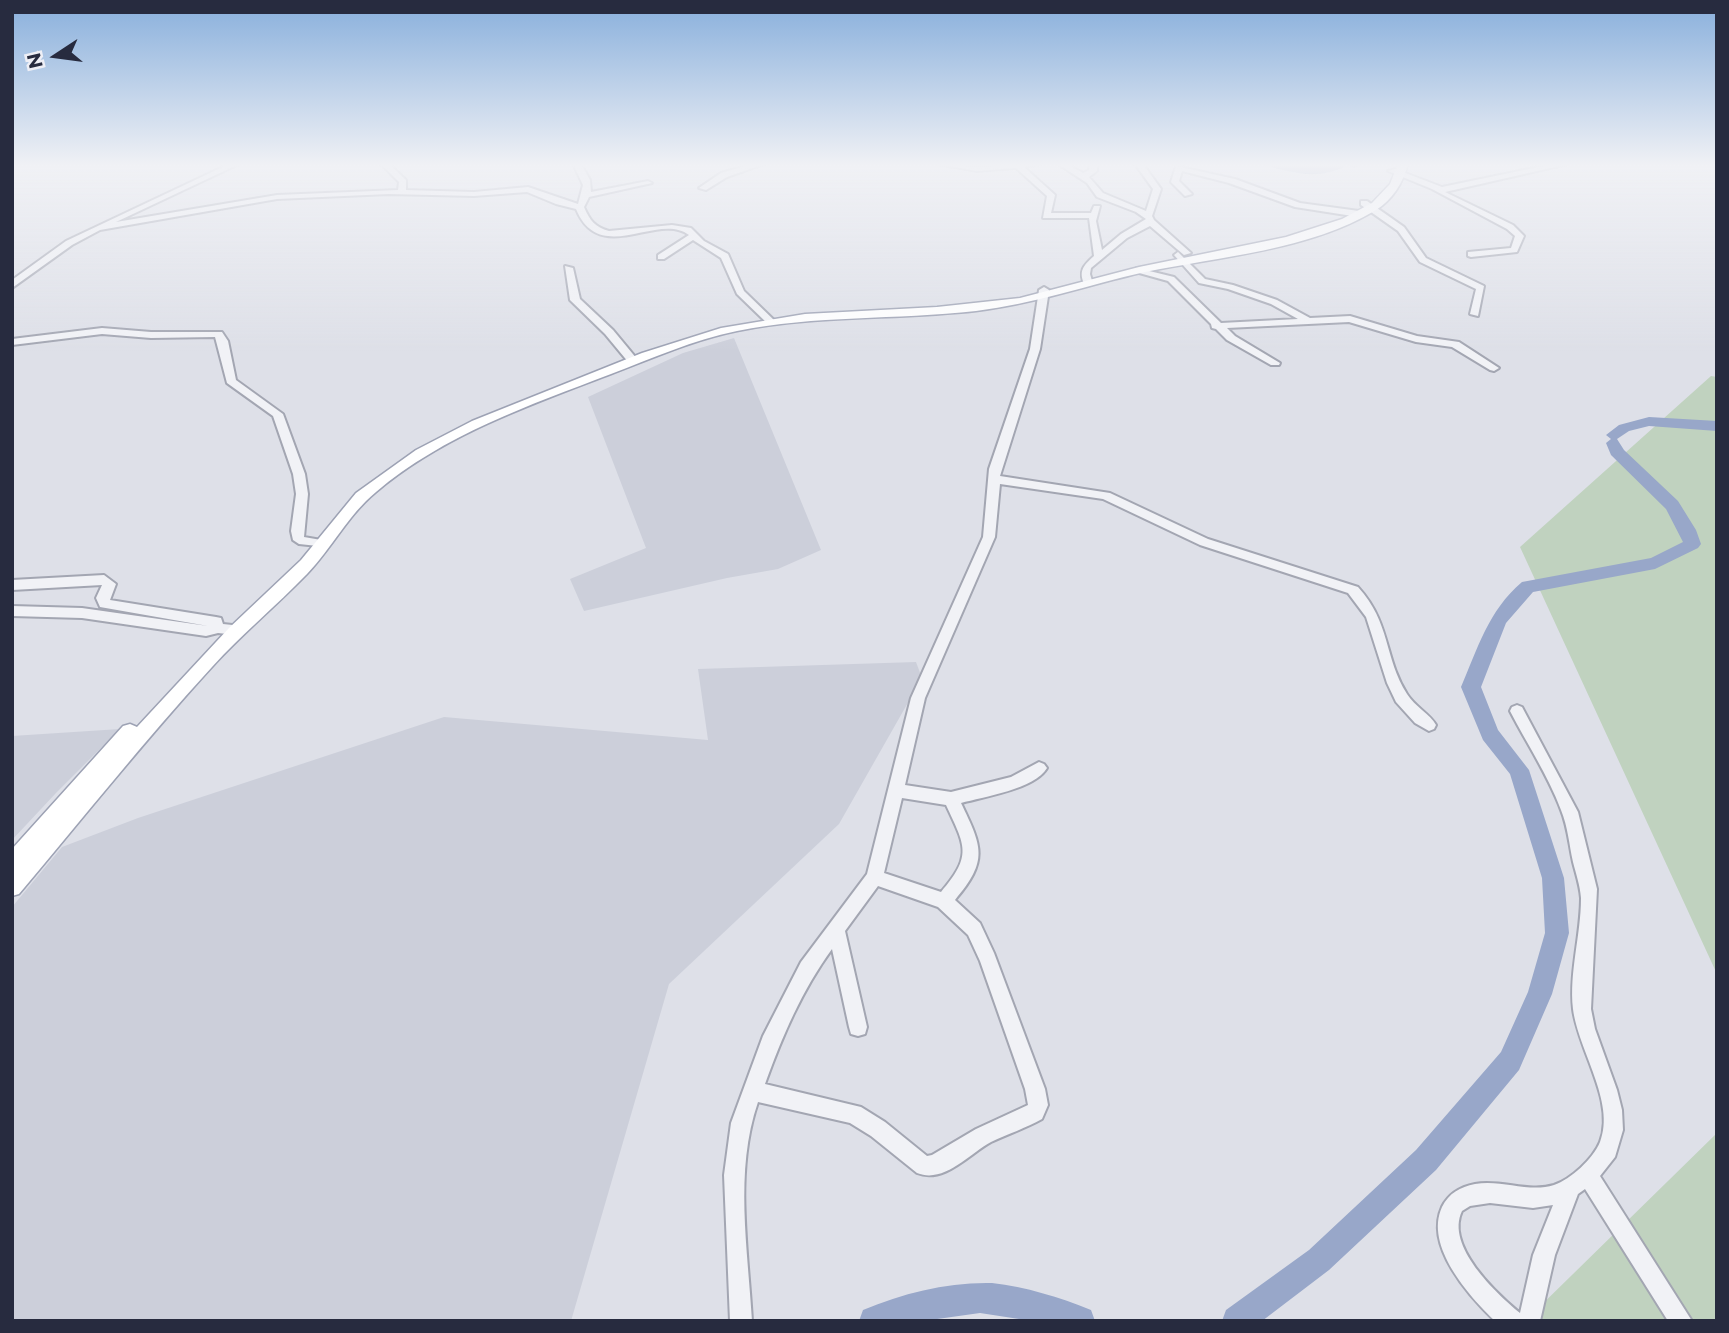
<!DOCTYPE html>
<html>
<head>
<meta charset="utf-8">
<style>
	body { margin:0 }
	#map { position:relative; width:1729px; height:1333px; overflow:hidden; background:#dee0e8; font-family:Montserrat,sans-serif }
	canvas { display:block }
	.frame { position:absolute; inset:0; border:14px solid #272b3f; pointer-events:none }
	.north { position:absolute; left:21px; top:21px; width:70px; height:70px; -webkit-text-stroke:5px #eeeff6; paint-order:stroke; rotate:257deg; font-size:19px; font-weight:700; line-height:28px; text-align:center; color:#272b3f }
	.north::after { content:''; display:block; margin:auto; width:24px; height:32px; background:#272b3f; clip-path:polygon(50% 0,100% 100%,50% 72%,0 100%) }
</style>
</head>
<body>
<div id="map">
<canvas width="1729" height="1333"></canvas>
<div class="frame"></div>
<div class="north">N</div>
</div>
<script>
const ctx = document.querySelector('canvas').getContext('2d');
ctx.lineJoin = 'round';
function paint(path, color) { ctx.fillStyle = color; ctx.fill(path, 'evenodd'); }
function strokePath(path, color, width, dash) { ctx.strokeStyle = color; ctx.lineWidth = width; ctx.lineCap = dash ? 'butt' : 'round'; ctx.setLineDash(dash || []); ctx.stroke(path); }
paint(new Path2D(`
	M 734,338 L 821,550 L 778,569 L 727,578 L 584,611 L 570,579 L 646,548 L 588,397 L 683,353 Z
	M 916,662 L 922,678 L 839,824 L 669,984 L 571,1321 L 12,1321 L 12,907 L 62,847 L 138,818 L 444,717 L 708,740 L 698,669 Z
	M 120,729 L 56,793 L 12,840 L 12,736 Z`), '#cccfda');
paint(new Path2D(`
	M 1711,376 L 1717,377 L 1717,974 L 1520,547 Z
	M 1717,1133 L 1717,1321 L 1525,1321 Z`), '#c0d2bf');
paint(new Path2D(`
	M 1262,164 L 1344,164 L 1344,167 C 1318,180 1289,173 1262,164 Z`), '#98a7c9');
paint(new Path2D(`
	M 1649,417 L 1717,421 L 1717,431 L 1649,426 L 1629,431 L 1617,439 L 1624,450 L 1678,501 L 1696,530 L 1701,544 L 1698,548 L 1655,569 L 1533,592 L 1506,623 L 1481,687 L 1498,730 L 1529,770 L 1564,878 L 1569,933 L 1552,994 L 1519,1070 L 1436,1170 L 1329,1270 L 1262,1321 L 1222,1321 L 1226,1310 L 1309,1250 L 1416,1150 L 1501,1052 L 1528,992 L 1545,933 L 1542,878 L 1510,774 L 1483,740 L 1461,687 C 1478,648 1488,611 1522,582 L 1651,558 L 1683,542 L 1666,509 L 1611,455 L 1606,443 L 1611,439 L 1606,435 L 1619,425 Z
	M 992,1283 C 1026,1287 1059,1297 1091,1310 L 1095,1321 L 1032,1321 L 980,1313 L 923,1321 L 859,1321 L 863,1310 C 904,1293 947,1282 992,1283 Z`), '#98a7c9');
const minor = new Path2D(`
	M 229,164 L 239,164 L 116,222 L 277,195 L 398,190 L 399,182 L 381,164 L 389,164 L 406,180 L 406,190 L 474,192 L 528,187 L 578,204 L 583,185 L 573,164 L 581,164 L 590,180 L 591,192 L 648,181 L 652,183 L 589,197 L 584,207 C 590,221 595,227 609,231 L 672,225 L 691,228 L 704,241 L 728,254 L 744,291 L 776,322 L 768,324 L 737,294 L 721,258 L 693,240 L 664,259 L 658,259 L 658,255 L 689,235 C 658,211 600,267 576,209 L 556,204 L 527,192 L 474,196 L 389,194 L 277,199 L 100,230 L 72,245 L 12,288 L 12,280 L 66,241 Z
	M 752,164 L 764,164 L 727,177 L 706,190 L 699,188 L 721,173 Z
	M 938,164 L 977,167 L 1040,164 L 1024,167 L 1055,195 L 1051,213 L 1091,213 L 1094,206 L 1100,206 L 1096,221 L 1102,250 L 1121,234 L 1146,219 L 1136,212 L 1097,197 L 1087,183 L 1058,164 L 1067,164 L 1083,173 L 1089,170 L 1089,164 L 1097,164 L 1097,171 L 1089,177 L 1103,193 L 1146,211 L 1153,189 L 1135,164 L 1143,164 L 1161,189 L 1152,216 L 1154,220 L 1191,253 L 1184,255 L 1150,226 L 1127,238 L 1091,268 L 1090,274 L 1093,284 L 1085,286 C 1078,271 1083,266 1094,256 L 1089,218 L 1043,218 L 1047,196 L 1016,168 L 977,171 Z
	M 1349,164 L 1358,164 L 1354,166 Z
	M 1553,164 L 1568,164 L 1445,192 L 1513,225 L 1524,236 L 1517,252 L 1471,257 L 1468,256 L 1468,252 L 1511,248 L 1515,236 L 1507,229 L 1432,189 L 1388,171 L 1395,169 L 1442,187 Z
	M 1176,166 L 1235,179 L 1300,203 L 1359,211 L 1363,214 L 1359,217 L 1295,207 L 1229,183 L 1182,171 L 1179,181 L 1192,194 L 1185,196 L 1171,182 Z
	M 1361,201 L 1367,201 L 1404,227 L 1426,258 L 1484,286 L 1478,316 L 1470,314 L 1476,289 L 1420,262 L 1398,231 L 1361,205 Z
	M 1178,252 L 1205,279 L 1233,285 L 1277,300 L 1310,318 L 1350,316 L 1417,336 L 1459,342 L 1499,368 L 1494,371 L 1490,370 L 1452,347 L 1416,342 L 1349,322 L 1227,328 L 1235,336 L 1280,363 L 1279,365 L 1271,365 L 1227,340 L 1216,329 L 1212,328 L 1211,324 L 1168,281 L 1132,271 L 1137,268 L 1174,277 L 1221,323 L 1298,319 L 1271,304 L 1228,289 L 1199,283 L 1174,255 Z
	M 565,266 L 573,268 L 580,299 L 613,330 L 637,359 L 637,363 L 629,363 L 605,334 L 570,300 Z
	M 1044,287 L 1049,290 L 1040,349 L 1000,476 L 1110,493 L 1208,539 L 1358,587 C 1391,623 1384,658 1407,694 C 1415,707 1430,714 1436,725 L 1434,729 L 1429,731 L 1415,723 L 1396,702 L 1387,683 L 1366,617 L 1348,593 L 1200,545 L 1103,499 L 1000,484 L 995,537 L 925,698 L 905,785 L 951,792 L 1011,777 L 1039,762 L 1044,764 L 1047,768 C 1035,789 983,797 961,803 C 982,847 989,860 955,900 L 980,923 L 994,953 L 1045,1089 L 1048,1105 L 1042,1119 C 1026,1128 1008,1134 991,1142 C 969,1154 944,1184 917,1173 L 871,1136 L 850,1123 L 758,1102 C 734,1171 748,1249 752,1321 L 730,1321 L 724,1175 L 731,1123 L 763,1036 L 801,962 L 867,874 L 911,698 L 983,537 L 989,469 L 1030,349 L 1039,290 ZM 902,798 L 946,805 C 965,846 973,855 941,892 L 884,873 ZM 878,886 L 938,907 L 968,935 L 980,961 L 1025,1089 L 1028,1105 L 976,1129 L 932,1155 L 927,1156 L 885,1122 L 861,1107 L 765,1084 C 782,1037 802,990 832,949 L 849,1027 L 851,1034 L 858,1036 L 865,1034 L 867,1027 L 845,931 Z
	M 102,328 L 151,332 L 222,332 L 228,341 L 236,380 L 283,414 L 305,474 L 308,494 L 304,537 L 327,541 L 329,544 L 327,547 L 299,544 L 293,540 L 291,531 L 296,494 L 293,474 L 273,416 L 227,383 L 215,337 L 151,338 L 102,334 L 12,345 L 12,339 Z
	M 104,575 L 116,584 L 110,600 L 216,617 L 221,618 L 223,624 L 242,626 L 244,630 L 237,635 L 218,633 L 206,636 L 82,618 L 12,616 L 12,606 L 82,608 L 208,626 L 100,607 L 96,598 L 102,585 L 12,590 L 12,580 Z
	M 1517,705 L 1522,707 L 1578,812 L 1597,889 L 1591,1009 L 1595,1029 L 1617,1090 L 1622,1110 L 1623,1130 L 1615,1157 L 1600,1176 L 1692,1321 L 1668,1321 L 1585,1189 L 1578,1194 L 1555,1255 L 1540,1321 L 1495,1321 C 1469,1296 1424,1246 1442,1207 C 1449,1193 1460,1187 1475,1184 C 1501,1179 1529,1193 1554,1185 C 1571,1179 1593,1159 1600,1142 C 1616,1102 1578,1050 1573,1009 C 1569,972 1581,935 1581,898 C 1580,885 1576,874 1573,862 C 1569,844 1568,827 1561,810 C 1548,775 1527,744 1510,711 L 1512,707 ZM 1490,1203 L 1533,1208 L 1553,1205 L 1533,1255 L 1520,1313 C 1496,1293 1445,1246 1462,1211 L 1470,1206 Z`);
const major = new Path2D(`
	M 1398,164 L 1408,164 C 1403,183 1392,200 1376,210 C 1311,250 1218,257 1145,272 C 1088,285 1034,304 976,311 C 896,320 815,315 737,331 C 693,340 653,358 611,374 C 530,405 443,435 376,492 C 348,515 332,548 307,574 C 276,606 242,634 212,667 C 145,740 83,818 19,894 L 12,896 L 12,849 L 123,726 L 130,724 L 137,727 L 229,628 L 301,560 L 356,493 L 416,450 L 472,421 L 642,353 L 721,328 L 805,314 L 937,307 L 1020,298 L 1139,267 L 1286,237 L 1342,219 L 1372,203 L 1390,184 Z`);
strokePath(minor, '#a3a6b2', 4);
strokePath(major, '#9da2b4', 3);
paint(minor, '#f1f2f6');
paint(major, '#fff');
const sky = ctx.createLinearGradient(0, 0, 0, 351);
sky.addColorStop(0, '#88afdc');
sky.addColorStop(0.47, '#f0f1f5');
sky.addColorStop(1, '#f0f1f500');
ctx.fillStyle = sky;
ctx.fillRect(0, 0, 1729, 351);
</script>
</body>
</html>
